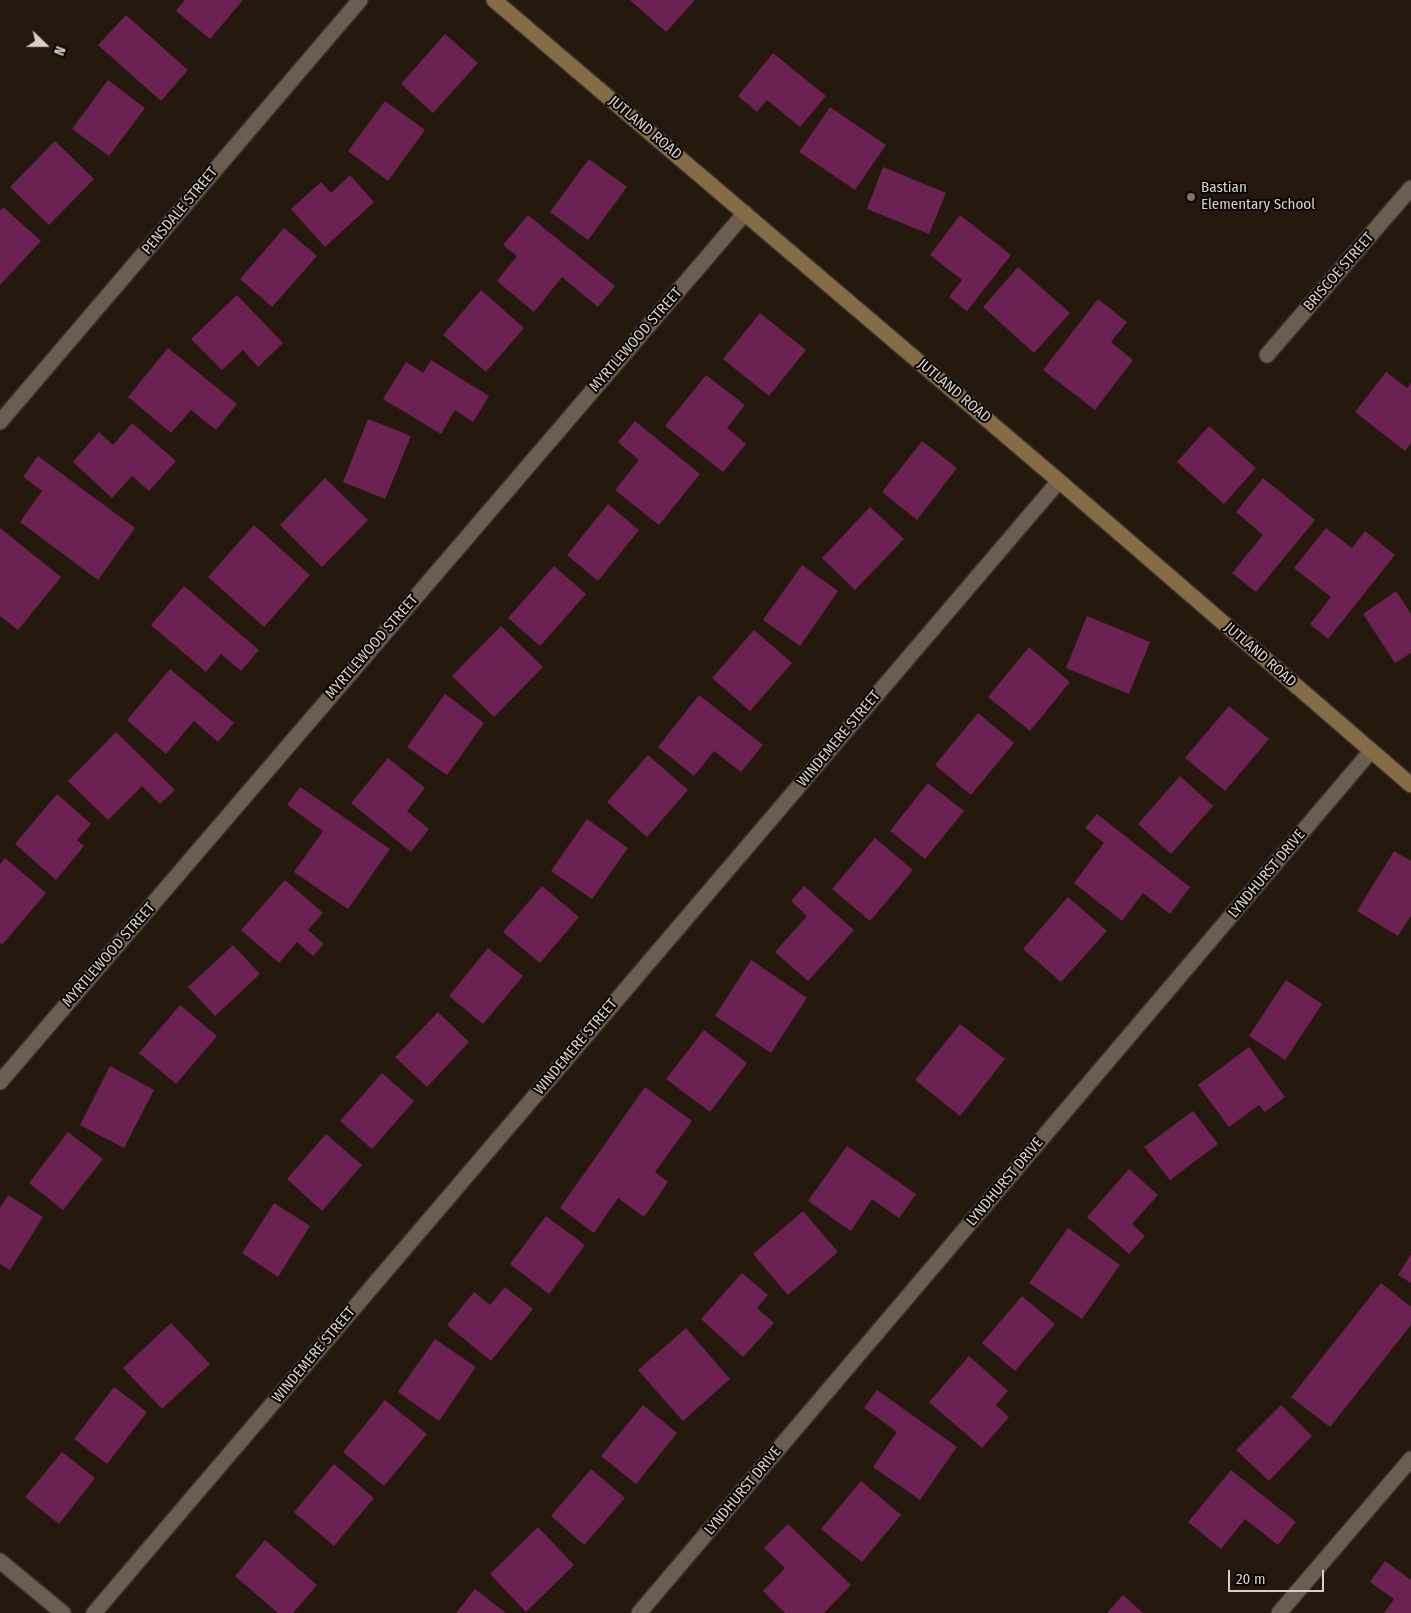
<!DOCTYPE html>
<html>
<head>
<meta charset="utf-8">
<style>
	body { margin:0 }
	#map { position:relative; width:1411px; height:1613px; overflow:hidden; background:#25190e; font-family:"Fira Sans Condensed",sans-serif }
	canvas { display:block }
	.north { position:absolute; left:20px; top:20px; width:50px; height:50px; -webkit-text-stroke:4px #0a0603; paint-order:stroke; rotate:112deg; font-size:14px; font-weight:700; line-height:20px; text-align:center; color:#d8d0c9 }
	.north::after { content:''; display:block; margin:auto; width:18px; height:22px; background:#d8d0c9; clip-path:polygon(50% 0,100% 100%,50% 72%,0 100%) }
	.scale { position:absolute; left:1228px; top:1570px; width:96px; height:22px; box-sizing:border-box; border:2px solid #d8d0c9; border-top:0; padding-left:6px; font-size:15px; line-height:18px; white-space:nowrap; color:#d8d0c9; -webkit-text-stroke:4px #0a0603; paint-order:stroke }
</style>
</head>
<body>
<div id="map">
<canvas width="1411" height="1613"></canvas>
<div class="north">N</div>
<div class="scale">20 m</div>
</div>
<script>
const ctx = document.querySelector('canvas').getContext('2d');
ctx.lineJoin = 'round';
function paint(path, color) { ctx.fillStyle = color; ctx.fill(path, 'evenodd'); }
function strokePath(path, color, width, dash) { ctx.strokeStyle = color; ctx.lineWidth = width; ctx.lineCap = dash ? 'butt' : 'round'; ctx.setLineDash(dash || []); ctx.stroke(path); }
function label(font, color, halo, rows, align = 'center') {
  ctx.font = font + ' "Fira Sans Condensed",sans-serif'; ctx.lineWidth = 4; ctx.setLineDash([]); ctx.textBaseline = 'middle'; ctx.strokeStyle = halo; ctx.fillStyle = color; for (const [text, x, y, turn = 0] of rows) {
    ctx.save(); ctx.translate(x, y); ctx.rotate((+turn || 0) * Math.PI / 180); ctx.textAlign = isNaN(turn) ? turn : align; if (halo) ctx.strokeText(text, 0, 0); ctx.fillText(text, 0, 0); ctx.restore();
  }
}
paint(new Path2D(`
	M 185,0 L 243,0 L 210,39 L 176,11 Z
	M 630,0 L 695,0 L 666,32 Z
	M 126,15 L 188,70 L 161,101 L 98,45 Z
	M 445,34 L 478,63 L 433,113 L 401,84 Z
	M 773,53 L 826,96 L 800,127 L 767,100 L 757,112 L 738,96 Z
	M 108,80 L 145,108 L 109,156 L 72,129 Z
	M 385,101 L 425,130 L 388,181 L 348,151 Z
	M 830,107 L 886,145 L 855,190 L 799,152 Z
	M 55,141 L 94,179 L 49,225 L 10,187 Z
	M 589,159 L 627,187 L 588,240 L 550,212 Z
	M 883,167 L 946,193 L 929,234 L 867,209 Z
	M 350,175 L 374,202 L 325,247 L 291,209 L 321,182 L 331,193 Z
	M 3,207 L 41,241 L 0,285 L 0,211 Z
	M 528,215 L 615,286 L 598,307 L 562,277 L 534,312 L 497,281 L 517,256 L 503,245 Z
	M 960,215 L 1011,255 L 967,311 L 949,297 L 962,280 L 930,255 Z
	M 284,228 L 317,256 L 272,307 L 240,279 Z
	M 1018,267 L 1070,313 L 1034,353 L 983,307 Z
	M 481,290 L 524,328 L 486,372 L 443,335 Z
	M 237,295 L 283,343 L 258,367 L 243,350 L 222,370 L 191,339 Z
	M 1098,299 L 1127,322 L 1111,342 L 1133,360 L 1095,410 L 1043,370 Z
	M 760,313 L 806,350 L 769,396 L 723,359 Z
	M 168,348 L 237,404 L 216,430 L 191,410 L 171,433 L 128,397 Z
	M 431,360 L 489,396 L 473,422 L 455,410 L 441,434 L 383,399 L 406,362 L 423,373 Z
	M 1386,372 L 1407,388 L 1411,383 L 1411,443 L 1405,451 L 1355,412 Z
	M 706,375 L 745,405 L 727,428 L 746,444 L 723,472 L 665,426 Z
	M 368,419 L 411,436 L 385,499 L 343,482 Z
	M 635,421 L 700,474 L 659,525 L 615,490 L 639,460 L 618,442 Z
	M 132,423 L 176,461 L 149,491 L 132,476 L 112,498 L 73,462 L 99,432 L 113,445 Z
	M 1209,426 L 1256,468 L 1224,504 L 1177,462 Z
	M 922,441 L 957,468 L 917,520 L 882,492 Z
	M 38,456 L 135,528 L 98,580 L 20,522 L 42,491 L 23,477 Z
	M 325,478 L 368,520 L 322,567 L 280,525 Z
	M 1263,478 L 1315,520 L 1256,592 L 1232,573 L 1263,535 L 1236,512 Z
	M 608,504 L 639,530 L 598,581 L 567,555 Z
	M 870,507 L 904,539 L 855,590 L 822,558 Z
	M 254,525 L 310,575 L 264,627 L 208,577 Z
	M 0,528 L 61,577 L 18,630 L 0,616 Z
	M 1326,528 L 1352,548 L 1365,531 L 1395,555 L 1328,639 L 1310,624 L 1331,597 L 1294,568 Z
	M 802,565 L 838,591 L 800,646 L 763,620 Z
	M 554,566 L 586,594 L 540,646 L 508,618 Z
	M 184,586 L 259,650 L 241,671 L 221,654 L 206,672 L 151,625 Z
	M 1396,591 L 1411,614 L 1411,653 L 1395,663 L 1363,614 Z
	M 1087,616 L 1150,642 L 1129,694 L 1066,668 Z
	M 501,626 L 543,667 L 494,717 L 452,676 Z
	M 754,630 L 792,663 L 750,711 L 712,678 Z
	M 1029,647 L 1070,682 L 1030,731 L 988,697 Z
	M 170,669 L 234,723 L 218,742 L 194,721 L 166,754 L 127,720 Z
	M 445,694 L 484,723 L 447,775 L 407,747 Z
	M 699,695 L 763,745 L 741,772 L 714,751 L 694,776 L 658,747 Z
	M 1229,706 L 1269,739 L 1225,791 L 1185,758 Z
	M 978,713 L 1014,743 L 971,795 L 935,765 Z
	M 116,732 L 175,790 L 160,804 L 142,786 L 108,820 L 68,781 Z
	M 648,755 L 688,790 L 647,837 L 607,802 Z
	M 388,758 L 425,788 L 407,811 L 429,829 L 411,852 L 351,803 Z
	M 1180,776 L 1213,806 L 1171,854 L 1138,824 Z
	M 928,783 L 964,811 L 925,859 L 890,831 Z
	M 300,787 L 390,849 L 348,909 L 294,872 L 323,831 L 287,805 Z
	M 57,794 L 91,824 L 77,840 L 84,846 L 56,880 L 15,844 Z
	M 1097,814 L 1190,887 L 1170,914 L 1143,893 L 1122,921 L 1074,883 L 1104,843 L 1085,828 Z
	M 587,819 L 628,848 L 592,899 L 551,871 Z
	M 875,838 L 913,870 L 870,921 L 832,889 Z
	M 1394,851 L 1411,861 L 1411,916 L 1398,936 L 1357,911 Z
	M 5,858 L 46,893 L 2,945 L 0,943 L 0,864 Z
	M 285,880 L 323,913 L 308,930 L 324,944 L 313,956 L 297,942 L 279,963 L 241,930 Z
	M 542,886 L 579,917 L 540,963 L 503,932 Z
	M 804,886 L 854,930 L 808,981 L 775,952 L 807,916 L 791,901 Z
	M 1068,897 L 1107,931 L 1061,982 L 1023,949 Z
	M 233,945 L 260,974 L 215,1016 L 188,987 Z
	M 488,948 L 523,976 L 483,1024 L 449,996 Z
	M 751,960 L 807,998 L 771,1053 L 715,1016 Z
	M 1286,980 L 1322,1004 L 1285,1060 L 1249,1036 Z
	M 180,1005 L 217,1036 L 176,1084 L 139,1053 Z
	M 438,1012 L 469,1042 L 427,1087 L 395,1057 Z
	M 960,1024 L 1005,1059 L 960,1116 L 915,1080 Z
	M 704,1030 L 747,1063 L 710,1112 L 666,1079 Z
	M 1249,1047 L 1285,1097 L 1265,1112 L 1259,1105 L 1229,1127 L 1198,1085 Z
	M 110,1066 L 154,1090 L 124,1148 L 80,1125 Z
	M 382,1073 L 414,1101 L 372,1149 L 340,1121 Z
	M 645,1087 L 692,1121 L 655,1172 L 668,1182 L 644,1217 L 618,1198 L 594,1233 L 560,1208 Z
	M 1193,1111 L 1218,1144 L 1170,1180 L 1144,1147 Z
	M 68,1132 L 103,1159 L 63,1210 L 29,1183 Z
	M 326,1134 L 362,1165 L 322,1211 L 287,1179 Z
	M 847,1146 L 916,1194 L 899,1218 L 872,1199 L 851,1231 L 808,1201 Z
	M 1129,1169 L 1158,1195 L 1132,1224 L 1145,1236 L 1129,1254 L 1087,1217 Z
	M 8,1195 L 43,1217 L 10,1270 L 0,1264 L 0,1208 Z
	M 274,1203 L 310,1226 L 278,1277 L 242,1253 Z
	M 803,1211 L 838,1252 L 788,1295 L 753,1254 Z
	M 546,1216 L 585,1245 L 549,1294 L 510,1264 Z
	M 1068,1228 L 1120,1265 L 1082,1319 L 1029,1283 Z
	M 1411,1254 L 1411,1283 L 1398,1275 Z
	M 742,1273 L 768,1295 L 757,1308 L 774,1323 L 743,1357 L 701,1319 Z
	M 1381,1283 L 1411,1307 L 1411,1325 L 1330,1427 L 1291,1397 Z
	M 505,1287 L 533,1309 L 491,1361 L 447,1325 L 474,1292 L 490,1305 Z
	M 1022,1296 L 1055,1324 L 1015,1371 L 982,1343 Z
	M 171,1323 L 210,1364 L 162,1409 L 123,1368 Z
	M 686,1328 L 730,1379 L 683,1421 L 638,1370 Z
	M 435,1339 L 476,1367 L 439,1421 L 398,1392 Z
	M 969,1356 L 1008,1391 L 996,1405 L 1009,1417 L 982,1448 L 929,1402 Z
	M 114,1387 L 147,1412 L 107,1464 L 74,1439 Z
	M 877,1390 L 957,1447 L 920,1500 L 873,1467 L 897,1432 L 864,1408 Z
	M 385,1400 L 427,1434 L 384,1486 L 343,1452 Z
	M 643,1405 L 677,1433 L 636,1484 L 601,1456 Z
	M 1281,1405 L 1312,1436 L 1269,1481 L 1236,1450 Z
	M 62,1452 L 95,1478 L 59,1524 L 25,1497 Z
	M 334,1464 L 374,1498 L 334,1546 L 294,1512 Z
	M 591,1469 L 625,1498 L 584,1545 L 551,1516 Z
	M 1231,1470 L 1296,1522 L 1278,1545 L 1245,1519 L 1221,1549 L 1188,1522 Z
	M 861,1481 L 901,1515 L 862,1562 L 821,1529 Z
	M 788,1524 L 851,1585 L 824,1613 L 785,1613 L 763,1591 L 785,1568 L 764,1548 Z
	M 538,1527 L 574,1565 L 526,1612 L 490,1574 Z
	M 265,1540 L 317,1585 L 293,1613 L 278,1613 L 235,1576 Z
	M 1385,1561 L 1411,1580 L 1411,1613 L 1384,1613 L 1394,1599 L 1370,1582 Z
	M 475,1589 L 506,1613 L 456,1613 Z
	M 1123,1595 L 1143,1613 L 1107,1613 Z`), '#6b2152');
const street = new Path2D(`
	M 1267,355 L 1411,188
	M 0,422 L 360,0
	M 0,1082 L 745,213
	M 0,1561 L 63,1613
	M 94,1613 L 1059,481
	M 639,1613 L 1371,751
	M 1279,1613 L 1411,1459`);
const secondary = new Path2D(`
	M 494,0 L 1059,481 L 1411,785`);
strokePath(street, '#3a322c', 18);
strokePath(secondary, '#3a322c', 18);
strokePath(street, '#6c5d51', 15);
strokePath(secondary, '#846c46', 15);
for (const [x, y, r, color] of [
	[1191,197,5,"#8d6e63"]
]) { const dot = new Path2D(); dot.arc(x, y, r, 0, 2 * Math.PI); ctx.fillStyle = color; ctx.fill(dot); strokePath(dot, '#0a0603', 2); }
label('15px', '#d8d0c9', '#0a0603', [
	["JUTLAND ROAD",645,128,40],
	["PENSDALE STREET",180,211,-50],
	["BRISCOE STREET",1339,272,-49],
	["MYRTLEWOOD STREET",636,340,-49],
	["JUTLAND ROAD",954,391,40],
	["MYRTLEWOOD STREET",372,647,-49],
	["JUTLAND ROAD",1260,655,41],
	["WINDEMERE STREET",839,739,-50],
	["LYNDHURST DRIVE",1267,874,-50],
	["MYRTLEWOOD STREET",109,955,-49],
	["WINDEMERE STREET",576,1047,-50],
	["LYNDHURST DRIVE",1005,1182,-50],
	["WINDEMERE STREET",314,1355,-50],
	["LYNDHURST DRIVE",743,1491,-50]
]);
label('15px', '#d8d0c9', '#0a0603', [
	["Bastian",1201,188],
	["Elementary School",1201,205]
], 'left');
</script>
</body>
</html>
